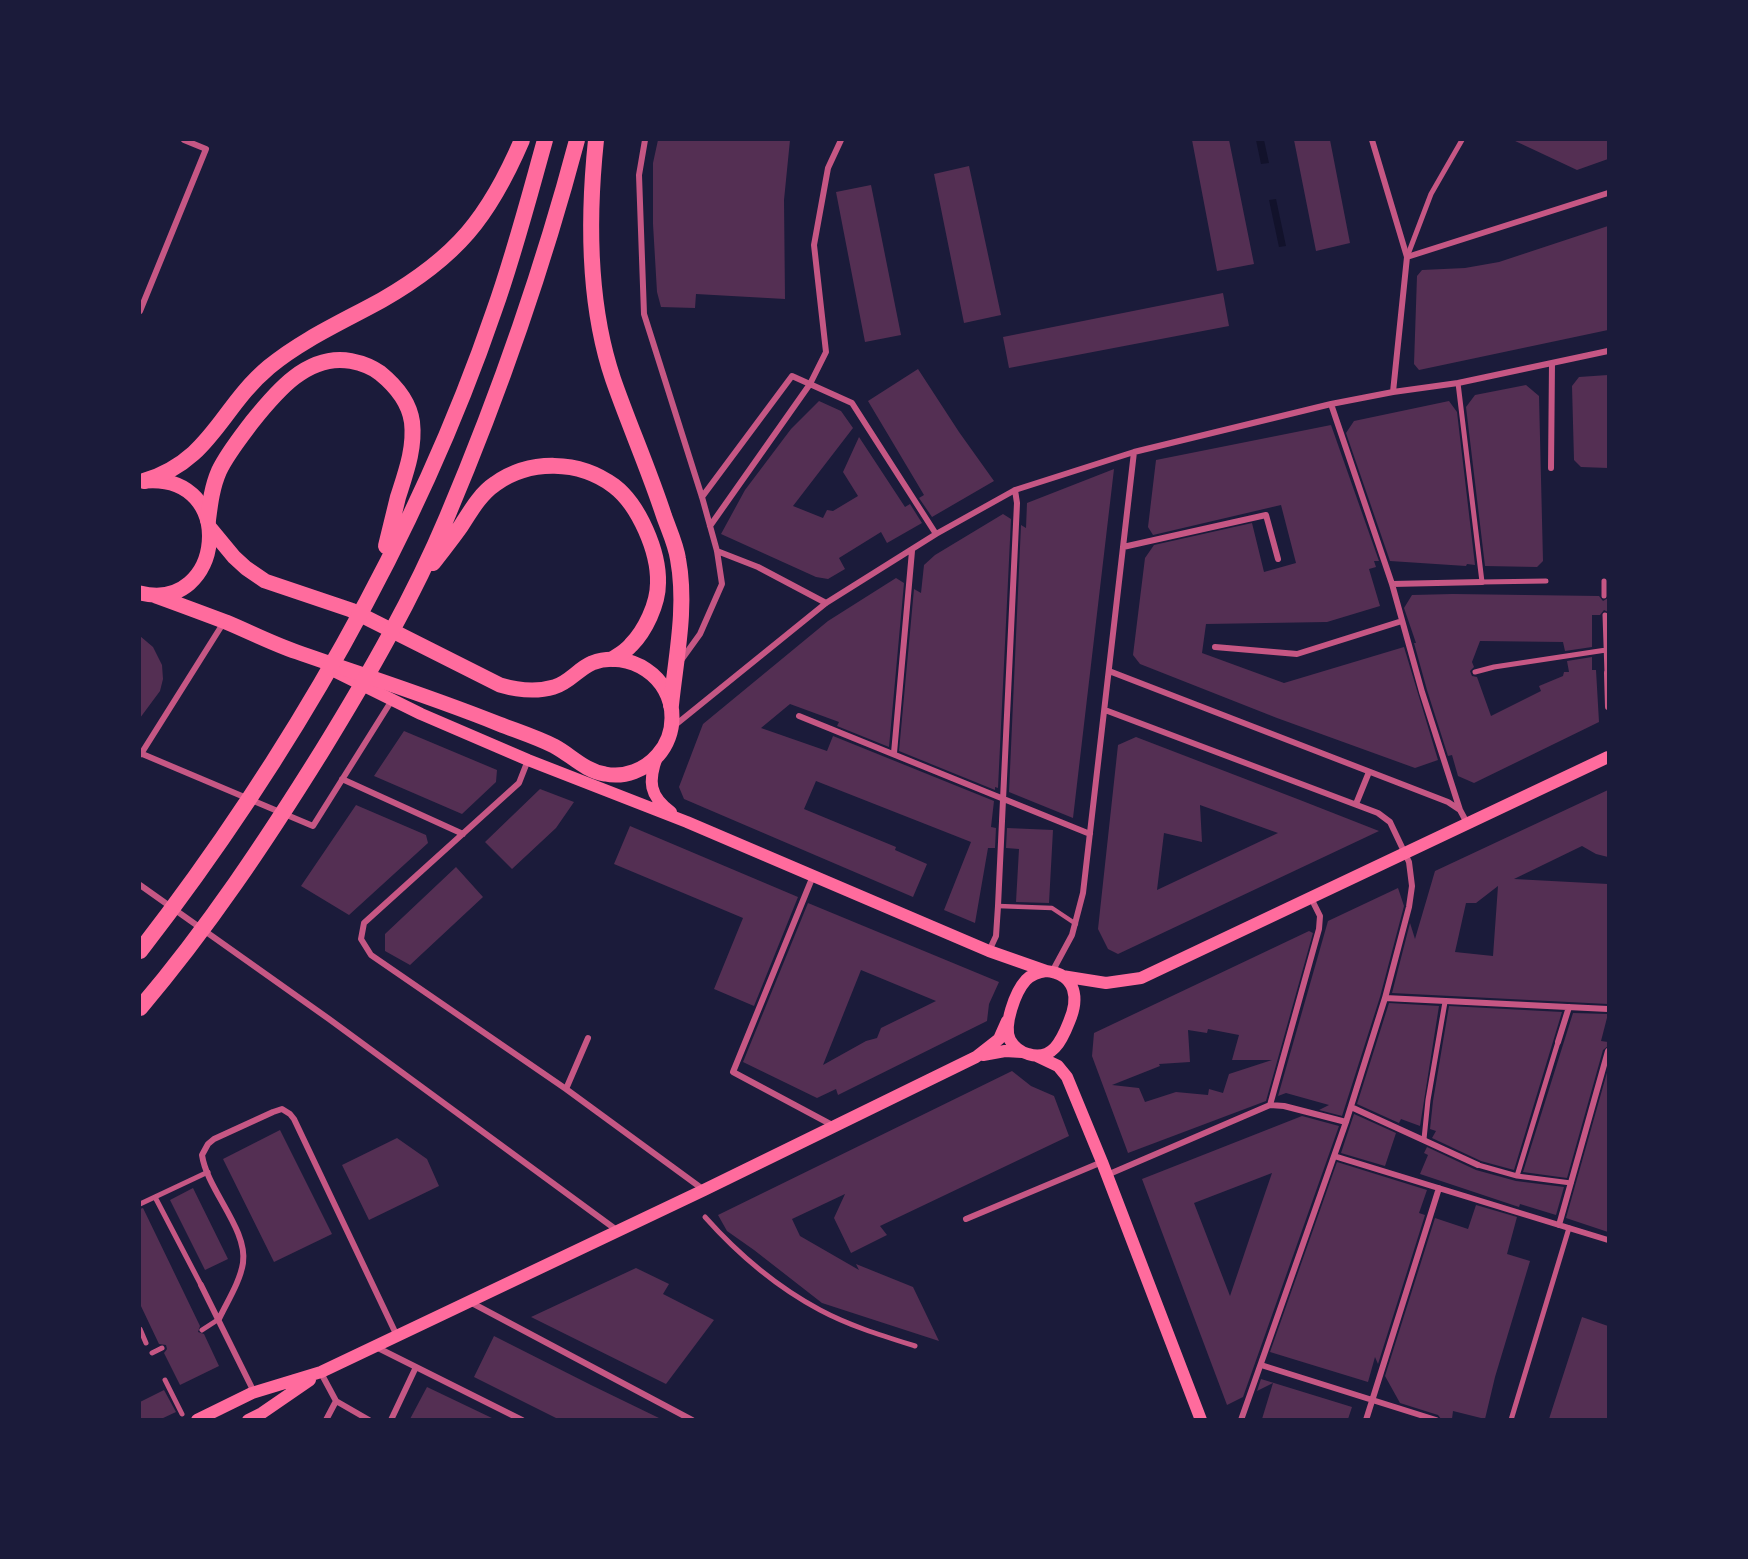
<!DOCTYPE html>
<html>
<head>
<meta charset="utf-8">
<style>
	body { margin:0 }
	#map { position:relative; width:1748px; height:1559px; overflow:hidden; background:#1b1b3a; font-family:Roboto,sans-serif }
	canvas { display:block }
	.frame { position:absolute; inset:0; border:141px solid #1b1b3a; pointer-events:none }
</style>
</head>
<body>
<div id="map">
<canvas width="1748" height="1559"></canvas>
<div class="frame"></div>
</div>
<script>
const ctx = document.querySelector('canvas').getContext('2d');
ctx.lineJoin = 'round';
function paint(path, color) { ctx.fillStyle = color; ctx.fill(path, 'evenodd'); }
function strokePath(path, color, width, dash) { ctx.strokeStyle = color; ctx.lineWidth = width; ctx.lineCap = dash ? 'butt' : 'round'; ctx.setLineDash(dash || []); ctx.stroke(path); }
paint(new Path2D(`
	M 1256,140 L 1264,140 L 1269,163 L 1261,164 Z
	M 1276,199 L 1286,246 L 1279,247 L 1269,200 Z`), '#12122b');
paint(new Path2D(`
	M 658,140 L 790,140 L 784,200 L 785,299 L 696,294 L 695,308 L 661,307 L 657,292 L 653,224 L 653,163 Z
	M 1192,140 L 1229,140 L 1254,264 L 1217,271 Z
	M 1294,140 L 1330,140 L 1350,243 L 1316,251 Z
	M 1513,140 L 1608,140 L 1608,159 L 1577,170 Z
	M 969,166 L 1001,315 L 964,323 L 934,174 Z
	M 871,185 L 901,335 L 865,342 L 836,192 Z
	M 1608,226 L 1608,330 L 1419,370 L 1414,364 L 1417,276 L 1422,270 L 1465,268 L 1499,262 Z
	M 1223,293 L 1229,326 L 1009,368 L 1003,337 Z
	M 918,369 L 959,432 L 994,481 L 932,517 L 919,498 L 924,495 L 868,401 Z
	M 1608,375 L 1608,468 L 1581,467 L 1574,460 L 1572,386 L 1579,377 Z
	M 1526,385 L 1539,396 L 1543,561 L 1537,567 L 1485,566 L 1466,407 L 1475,395 Z
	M 819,401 L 841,411 L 853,428 L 793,506 L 823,518 L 827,510 L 833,511 L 858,496 L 843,472 L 859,437 L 905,507 L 910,504 L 922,523 L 887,543 L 881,532 L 839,558 L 845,569 L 828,579 L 816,577 L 721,534 L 745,490 L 791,429 Z
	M 1449,401 L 1457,412 L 1475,565 L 1467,564 L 1466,566 L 1390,561 L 1346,433 L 1354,421 Z
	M 1331,425 L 1379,561 L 1374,561 L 1376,567 L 1369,569 L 1380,606 L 1327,622 L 1206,624 L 1202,653 L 1284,683 L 1404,647 L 1438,760 L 1415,768 L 1277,718 L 1140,664 L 1133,655 L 1145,558 L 1154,545 L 1252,523 L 1264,572 L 1296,563 L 1281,505 L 1153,535 L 1148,527 L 1156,460 Z
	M 1114,469 L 1102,571 L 1073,818 L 1009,792 L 1021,525 L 1026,528 L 1027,503 Z
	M 1003,514 L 1011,519 L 998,788 L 995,787 L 995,790 L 899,751 L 914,589 L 921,593 L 924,565 L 935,555 Z
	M 896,578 L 904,583 L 889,747 L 837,726 L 839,722 L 790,704 L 761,728 L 827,751 L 833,736 L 994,801 L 991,827 L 996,828 L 995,848 L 988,848 L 975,923 L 944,910 L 971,842 L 816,781 L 804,809 L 896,847 L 895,850 L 927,864 L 913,897 L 684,799 L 679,787 L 703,724 L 828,621 Z
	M 1453,594 L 1599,596 L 1603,601 L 1608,598 L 1608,612 L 1604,610 L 1600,615 L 1592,615 L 1592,647 L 1565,651 L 1563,642 L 1480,641 L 1472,662 L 1474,667 L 1470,671 L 1472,676 L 1477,677 L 1491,716 L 1541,691 L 1539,686 L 1563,676 L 1564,672 L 1569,672 L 1567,661 L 1592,657 L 1592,670 L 1596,670 L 1599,722 L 1474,783 L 1458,776 L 1452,755 L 1448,756 L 1427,690 L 1414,643 L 1416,643 L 1404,608 L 1412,595 Z
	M 140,636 L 153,647 L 162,665 L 163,679 L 160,691 L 140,718 Z
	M 404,731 L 497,770 L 496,782 L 462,814 L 374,776 Z
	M 1136,737 L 1300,800 L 1379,831 L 1118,954 L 1108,949 L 1098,929 L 1118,745 ZM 1200,805 L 1278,833 L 1157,890 L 1164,833 L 1202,842 Z
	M 540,789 L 574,802 L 556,828 L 512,869 L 485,842 Z
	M 1608,790 L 1608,857 L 1596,854 L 1582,846 L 1514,879 L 1608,884 L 1608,1004 L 1392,993 L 1410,923 L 1415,939 L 1435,871 ZM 1498,886 L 1493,956 L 1455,952 L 1466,903 L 1476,903 Z
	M 356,805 L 426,835 L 428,843 L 349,915 L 301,886 Z
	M 630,826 L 798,897 L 754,1006 L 714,989 L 743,918 L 614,864 Z
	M 1007,828 L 1053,830 L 1049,903 L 1016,902 L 1019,849 L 1006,848 Z
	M 456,867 L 483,897 L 410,965 L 385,951 L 385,934 Z
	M 1398,888 L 1404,906 L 1380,997 L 1342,1116 L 1319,1110 L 1329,1105 L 1286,1093 L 1278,1096 L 1328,921 Z
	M 808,903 L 999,982 L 989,1004 L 987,1021 L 838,1095 L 836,1089 L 817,1098 L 743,1062 ZM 861,970 L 936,1001 L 881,1028 L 877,1038 L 866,1041 L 823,1065 Z
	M 1309,931 L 1313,933 L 1266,1101 L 1128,1153 L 1092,1056 L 1094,1033 ZM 1208,1029 L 1239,1035 L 1232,1060 L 1272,1060 L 1229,1074 L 1223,1093 L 1209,1089 L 1208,1095 L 1176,1092 L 1145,1102 L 1139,1088 L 1112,1085 L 1160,1066 L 1159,1064 L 1190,1062 L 1188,1030 L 1207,1033 Z
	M 1389,1003 L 1439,1006 L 1420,1126 L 1401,1119 L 1399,1123 L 1357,1104 Z
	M 1449,1006 L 1562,1012 L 1514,1170 L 1481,1161 L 1432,1138 L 1436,1131 L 1430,1129 L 1433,1101 Z
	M 1573,1013 L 1608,1014 L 1601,1041 L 1608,1042 L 1608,1046 L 1603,1050 L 1567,1178 L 1523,1172 Z
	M 1608,1069 L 1608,1232 L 1566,1218 Z
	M 1012,1071 L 1031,1086 L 1054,1096 L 1069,1136 L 880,1226 L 887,1235 L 851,1253 L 834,1218 L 845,1194 L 792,1219 L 800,1236 L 859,1270 L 856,1264 L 913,1287 L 939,1341 L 822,1303 L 754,1250 L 727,1231 L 718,1215 Z
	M 1354,1114 L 1396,1133 L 1385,1166 L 1341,1153 Z
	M 1302,1116 L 1339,1126 L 1243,1397 L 1227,1405 L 1142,1179 ZM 1272,1173 L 1250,1237 L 1230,1296 L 1194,1203 Z
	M 280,1130 L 332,1234 L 274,1262 L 223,1159 Z
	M 397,1138 L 427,1159 L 439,1186 L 369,1220 L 342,1165 Z
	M 1427,1147 L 1476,1170 L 1516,1181 L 1564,1187 L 1556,1215 L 1520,1204 L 1519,1207 L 1420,1174 L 1428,1155 L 1424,1153 Z
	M 1337,1162 L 1427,1190 L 1419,1213 L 1425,1215 L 1378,1364 L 1375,1357 L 1368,1382 L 1270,1352 Z
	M 193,1188 L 228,1259 L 205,1270 L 170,1200 Z
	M 1476,1205 L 1517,1217 L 1507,1254 L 1530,1261 L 1495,1377 L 1485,1419 L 1453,1411 L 1452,1419 L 1441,1419 L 1438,1415 L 1400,1403 L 1385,1376 L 1435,1218 L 1468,1229 Z
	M 143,1208 L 200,1326 L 198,1332 L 204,1334 L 219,1366 L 180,1385 L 164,1353 L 167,1349 L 166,1345 L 159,1344 L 140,1304 L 140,1209 Z
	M 636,1268 L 669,1284 L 663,1294 L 714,1320 L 666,1384 L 531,1317 Z
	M 1582,1317 L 1608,1326 L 1608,1419 L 1549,1419 Z
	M 494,1336 L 591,1385 L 661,1419 L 558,1419 L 474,1377 Z
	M 1261,1379 L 1352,1407 L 1348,1419 L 1262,1419 L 1273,1383 L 1257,1391 Z
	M 427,1387 L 494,1419 L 410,1419 Z
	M 164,1390 L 176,1412 L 161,1419 L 140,1419 L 140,1402 Z`), '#542f53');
strokePath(new Path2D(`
	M 998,906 L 1052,908 L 1076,924`), '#c65784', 4.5);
strokePath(new Path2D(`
	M 1407,257 L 1431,194 L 1462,140
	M 1458,383 L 1482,582 L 1546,581
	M 1604,581 L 1604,596
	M 1605,615 L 1607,673
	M 1475,672 L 1494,667 L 1606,650
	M 1424,1139 L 1428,1100 L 1445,1002
	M 1478,1165 L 1517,1176 L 1571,1183
	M 1517,1176 L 1558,1042
	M 155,1197 L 201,1285
	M 140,1204 L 208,1172
	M 705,1217 C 737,1253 777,1287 820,1310 C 850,1326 883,1336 915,1346
	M 140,1329 L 146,1343
	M 202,1330 L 219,1319
	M 152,1353 L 162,1348
	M 165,1380 L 182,1414
	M 1511,1420 L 1569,1228`), '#c65784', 5);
strokePath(new Path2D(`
	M 645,140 L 639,175 L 644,314 L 702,497 L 717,551 L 722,584 L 700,634 L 682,659
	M 1372,140 L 1407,257 L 1393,392
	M 1407,257 L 1608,193
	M 140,311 L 206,149 L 184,140
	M 1331,404 L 1392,584 L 1422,692 L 1460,810 L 1467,823
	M 1551,468 L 1552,363
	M 702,497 L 792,376 L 852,403 L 936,534
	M 710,526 L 810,384 L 826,352 L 814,245 L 828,168 L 841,140
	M 1123,547 L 1266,515 L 1278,559
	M 717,551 L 758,567 L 826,603
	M 1392,584 L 1482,582
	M 1215,647 L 1297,654 L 1402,621
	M 1109,671 L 1448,802 L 1460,810
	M 1607,673 L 1608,707
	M 1105,710 L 1378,813 L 1390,822 L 1409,862 L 1412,886 L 1409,907 L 1385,998 L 1346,1122 L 1241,1420
	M 799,716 L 1090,834
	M 674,726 L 826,603 L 936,534 L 1015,490 L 1134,452 L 1331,404 L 1393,392 L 1458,383 L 1608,351
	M 140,753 L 313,826 L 392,700
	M 894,753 L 912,551
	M 141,754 L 224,622
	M 528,760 L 519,783 L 364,923 L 361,939 L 371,955 L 566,1089 L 704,1190
	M 342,779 L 463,834
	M 1356,804 L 1369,772
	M 813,876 L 733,1072 L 834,1126
	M 140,885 L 329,1019 L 618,1231
	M 989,951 L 996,936 L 998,906 L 1017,503 L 1015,490
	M 1052,972 L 1072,935 L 1083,893 L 1134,452
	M 1385,998 L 1608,1009
	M 1558,1042 L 1569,1007
	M 566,1089 L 588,1038
	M 1270,1105 L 1319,929 L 1320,916 L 1311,898
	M 1351,1107 L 1478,1165
	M 1334,1156 L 1608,1240
	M 1107,1175 L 1270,1105 L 1284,1106 L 1346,1122
	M 966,1219 L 1102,1162
	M 1559,1225 L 1608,1051
	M 201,1285 L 254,1392
	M 470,1302 L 692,1420
	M 219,1319 C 227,1302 240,1282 243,1263 C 248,1229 207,1190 202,1155 L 208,1144 L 214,1139 L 273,1112 L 282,1109 L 290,1114 L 294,1119 L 397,1336
	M 376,1347 L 522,1420
	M 1261,1365 L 1436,1420
	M 321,1373 L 336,1401
	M 336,1401 L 369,1420
	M 326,1420 L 336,1401
	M 391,1420 L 416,1367
	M 1366,1420 L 1439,1188`), '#c65784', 6);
strokePath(new Path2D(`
	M 334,671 L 421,714 L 528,760 L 687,822 L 989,951 L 1046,971
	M 657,757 C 648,781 649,796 671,812
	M 1046,971 C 1077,974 1079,999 1069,1022 C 1062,1040 1052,1062 1028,1054 C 1020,1052 1014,1047 1010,1040 C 1003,1026 1015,992 1026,980 C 1031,975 1038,972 1046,971 Z
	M 1062,976 L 1106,983 L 1141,978 L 1608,757
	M 983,1055 L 1005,1051 L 1022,1052
	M 1037,1056 L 1058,1066 L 1067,1077 L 1102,1162 L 1201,1420
	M 197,1420 L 252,1393 L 321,1372 L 704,1190 L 976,1057 L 999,1039 L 1007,1021
	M 248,1420 L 262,1413 L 310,1380`), '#ff6b9d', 12);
strokePath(new Path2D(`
	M 140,593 C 224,614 239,473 145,481
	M 153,595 C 178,604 202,613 226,622 C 250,632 273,644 297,652 C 365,676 432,697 499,724 C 517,731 536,737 554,746 C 571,755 585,771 605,774 C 625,778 645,770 658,755 C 667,745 672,731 672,718 C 673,677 629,649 592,663 C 578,669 569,683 554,687 C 537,692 517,690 500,685 L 351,610 L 265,581 L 246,568 L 234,557 L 210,528`), '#ff6b9d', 15);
strokePath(new Path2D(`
	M 596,140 C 588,216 588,305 613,379 C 629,425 649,470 664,516 C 669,530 676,545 678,559 C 687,607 676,657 671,705
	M 144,481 C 212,460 220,408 269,367 C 303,339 344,321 382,300 C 457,257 489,217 522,140
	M 208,520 C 210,504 212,487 219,471 C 227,454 240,438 252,422 C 276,392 308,353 351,361 C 361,363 372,367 380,373 C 396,386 409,401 412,422 C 415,448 406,472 398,497 C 394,513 390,530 386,546
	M 433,563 C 442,551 452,539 461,526 C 470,512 480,494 495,484 C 530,459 579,460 614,486 C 639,505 659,552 658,583 C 658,604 645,631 631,645 C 626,651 619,655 613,659
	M 140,951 C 287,761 416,539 494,311 C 514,255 529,197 545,140
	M 140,1008 C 208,928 266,841 322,751 C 368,676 413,598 447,517 C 499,394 543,268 577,140`), '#ff6b9d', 16);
</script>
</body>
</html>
